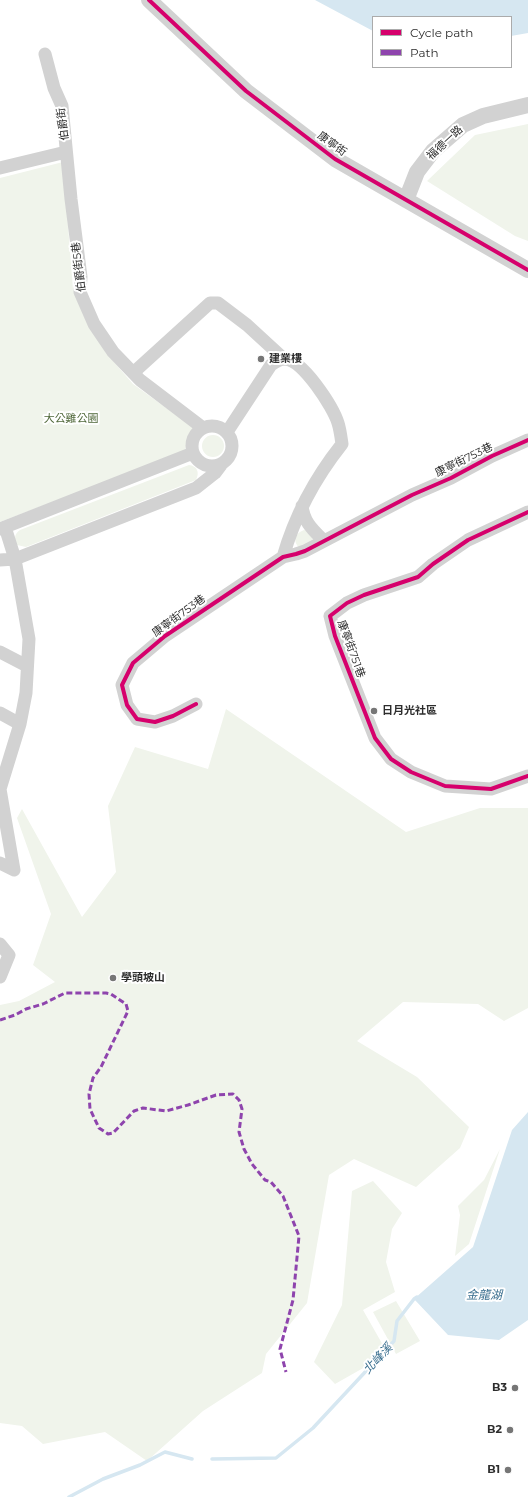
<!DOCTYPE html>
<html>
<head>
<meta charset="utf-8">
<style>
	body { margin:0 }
	#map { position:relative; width:528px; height:1497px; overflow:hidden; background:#fff; font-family:Montserrat,sans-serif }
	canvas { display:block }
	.legend { position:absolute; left:372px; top:16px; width:140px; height:52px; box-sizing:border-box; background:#fff; border:1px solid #ababab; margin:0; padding:5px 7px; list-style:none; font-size:12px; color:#2d2d2d }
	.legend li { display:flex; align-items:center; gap:8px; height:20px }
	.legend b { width:20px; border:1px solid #ababab }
</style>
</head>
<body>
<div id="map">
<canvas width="528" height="1497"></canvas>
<ul class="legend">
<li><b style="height:5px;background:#d6006c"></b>Cycle path</li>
<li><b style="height:5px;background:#8e44ad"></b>Path</li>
</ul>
</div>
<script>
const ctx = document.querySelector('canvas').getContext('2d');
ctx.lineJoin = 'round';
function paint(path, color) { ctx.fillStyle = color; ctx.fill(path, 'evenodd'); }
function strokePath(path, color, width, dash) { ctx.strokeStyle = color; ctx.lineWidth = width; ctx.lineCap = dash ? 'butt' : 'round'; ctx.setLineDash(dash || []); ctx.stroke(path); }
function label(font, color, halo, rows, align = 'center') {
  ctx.font = font + ' Montserrat,"Noto Sans TC",sans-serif'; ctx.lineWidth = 4; ctx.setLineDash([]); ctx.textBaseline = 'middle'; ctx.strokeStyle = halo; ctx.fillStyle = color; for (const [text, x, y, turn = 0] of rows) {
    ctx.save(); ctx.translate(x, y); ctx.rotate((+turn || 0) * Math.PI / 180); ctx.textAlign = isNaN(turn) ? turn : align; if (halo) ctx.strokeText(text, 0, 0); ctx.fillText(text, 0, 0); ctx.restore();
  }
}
paint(new Path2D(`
	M 528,124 L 528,241 L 515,236 L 427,181 L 475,135 Z
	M 63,162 L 73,289 L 106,353 L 133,384 L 194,428 L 188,435 L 185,451 L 0,522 L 0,178 Z
	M202 446a11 11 0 1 1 22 0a11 11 0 1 1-22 0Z
	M 189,465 C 197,466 200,472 196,480 L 26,547 L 17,545 C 14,539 14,534 20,530 Z
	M 304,530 C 309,531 313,536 313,541 L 300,548 C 292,542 295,533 304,530 Z
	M 226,709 L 406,832 L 480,808 L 528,808 L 528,1008 L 504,1021 L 478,1004 L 403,1002 L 357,1041 L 417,1077 L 469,1127 L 460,1148 L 416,1187 L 354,1159 L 329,1175 L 307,1303 L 266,1354 L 262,1373 L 203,1411 L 147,1461 L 105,1432 L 43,1444 L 22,1426 L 0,1423 L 0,1005 L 19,1001 L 55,982 L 33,965 L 51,914 L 17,818 L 22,809 L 82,917 L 116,872 L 108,806 L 135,747 L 208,769 Z
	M 500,1149 L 469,1244 L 455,1256 L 460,1215 L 458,1206 L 484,1180 Z
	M 373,1181 L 402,1213 L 392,1229 L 386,1262 L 395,1292 L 363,1310 L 388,1354 L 335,1384 L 314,1362 L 342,1305 L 352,1191 Z
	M 396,1301 L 420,1341 L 396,1354 L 373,1312 Z`), '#f0f4eb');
paint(new Path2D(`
	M 315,0 L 528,0 L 528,33 L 511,36 L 511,17 L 373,17 L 373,31 Z
	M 528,1112 L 528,1320 L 499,1340 L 448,1335 L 414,1299 L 473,1247 L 512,1130 Z`), '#d6e7f1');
strokePath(new Path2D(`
	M 212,1459 L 276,1458 L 313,1428 L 394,1341 L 397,1321 L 414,1299 L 417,1297
	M 69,1497 L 103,1479 L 140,1465 L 165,1452 L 192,1459`), '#d6e7f1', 3.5);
strokePath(new Path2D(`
	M 45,54 L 54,88 L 62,106 L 71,199 L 81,277 L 80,292 L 94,324 L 113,352 L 140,380 L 203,428
	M 0,168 L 66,152
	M 133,373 L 210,303 L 218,303 L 247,325 L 284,359
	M192 446a20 20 0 1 1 40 0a20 20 0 1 1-40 0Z
	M 227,432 L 271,365 C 275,362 280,359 285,359 C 303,360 333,407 338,423 C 340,429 341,437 342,444 C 315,478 295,515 283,557
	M 302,506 C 304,522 312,529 323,540
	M 528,512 L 468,540 L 433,564 L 418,577 L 364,595 L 347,603 L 330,616 L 335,636 L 375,738 L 391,759 L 411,772 L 445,786 L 491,789 L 528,776
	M 0,529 L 193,453
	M 0,560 L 15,559 L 196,488 L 215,473 L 221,465
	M 0,652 L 27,666
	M 196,704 L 173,716 L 155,722 L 137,719 L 127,705 L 122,685 L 133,663 L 165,636 L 283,557 L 296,554 L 305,551 L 412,495 L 451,478 L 492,456 L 528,440
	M 0,713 L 20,724
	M 0,789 L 20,724 L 26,693 L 29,639 L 15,559 L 5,527
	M 0,789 L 14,870
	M 0,863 L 14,870
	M 0,944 L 9,955 L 0,977`), '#d2d2d2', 13);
strokePath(new Path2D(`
	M 149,0 L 246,91 L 335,159 L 528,270
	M 406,200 L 417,172 L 433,151 L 463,125 L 483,116 L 528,105`), '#d2d2d2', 16);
strokePath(new Path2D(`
	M 0,1020 L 15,1015 L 26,1009 L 43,1004 L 65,993 L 106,993 L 111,994 L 126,1004 L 128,1011 L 101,1067 L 93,1078 L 89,1094 L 90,1109 L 99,1128 L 108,1134 L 113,1133 L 134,1111 L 143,1108 L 166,1111 L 188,1105 L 216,1095 L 233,1094 L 239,1100 L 242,1109 L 239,1132 L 244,1149 L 252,1164 L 265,1180 L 271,1182 L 283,1196 L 299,1236 L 293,1300 L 280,1349 L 286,1372`), '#8e44ad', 3, [6, 3]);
strokePath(new Path2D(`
	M 149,0 L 246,91 L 335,159 L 528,270
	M 528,512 L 468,540 L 433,564 L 418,577 L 364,595 L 347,603 L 330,616 L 335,636 L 375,738 L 391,759 L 411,772 L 445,786 L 491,789 L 528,776
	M 196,704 L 173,716 L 155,722 L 137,719 L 127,705 L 122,685 L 133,663 L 165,636 L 283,557 L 296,554 L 305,551 L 412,495 L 451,478 L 492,456 L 528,440`), '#d6006c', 4);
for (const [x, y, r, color] of [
	[261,359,4,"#767676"],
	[374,711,4,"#767676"],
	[113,978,4,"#767676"],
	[515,1388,4,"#767676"],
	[510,1430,4,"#767676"],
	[508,1470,4,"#767676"]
]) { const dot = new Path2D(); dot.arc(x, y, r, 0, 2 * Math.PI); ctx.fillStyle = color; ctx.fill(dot); strokePath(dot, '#fff', 1.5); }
label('11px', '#2d2d2d', '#fff', [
	["伯爵街",63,124,-97],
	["福德一路",445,143,-43],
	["康寧街",332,144,36],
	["伯爵街5巷",79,267,-97],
	["康寧街753巷",464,460,-26],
	["康寧街753巷",179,616,-36],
	["康寧街751巷",351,649,70]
]);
label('bold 11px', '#2d2d2d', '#fff', [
	["建業樓",269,359],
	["日月光社區",382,711],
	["學頭坡山",121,978],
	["B3",507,1388,"right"],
	["B2",502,1430,"right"],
	["B1",500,1470,"right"]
], 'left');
label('11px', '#50683a', '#fff', [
	["大公雞公園",71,419]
]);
label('italic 12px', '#3a6f8f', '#fff', [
	["金龍湖",484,1295],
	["北峰溪",378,1359,-47]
]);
</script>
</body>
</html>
